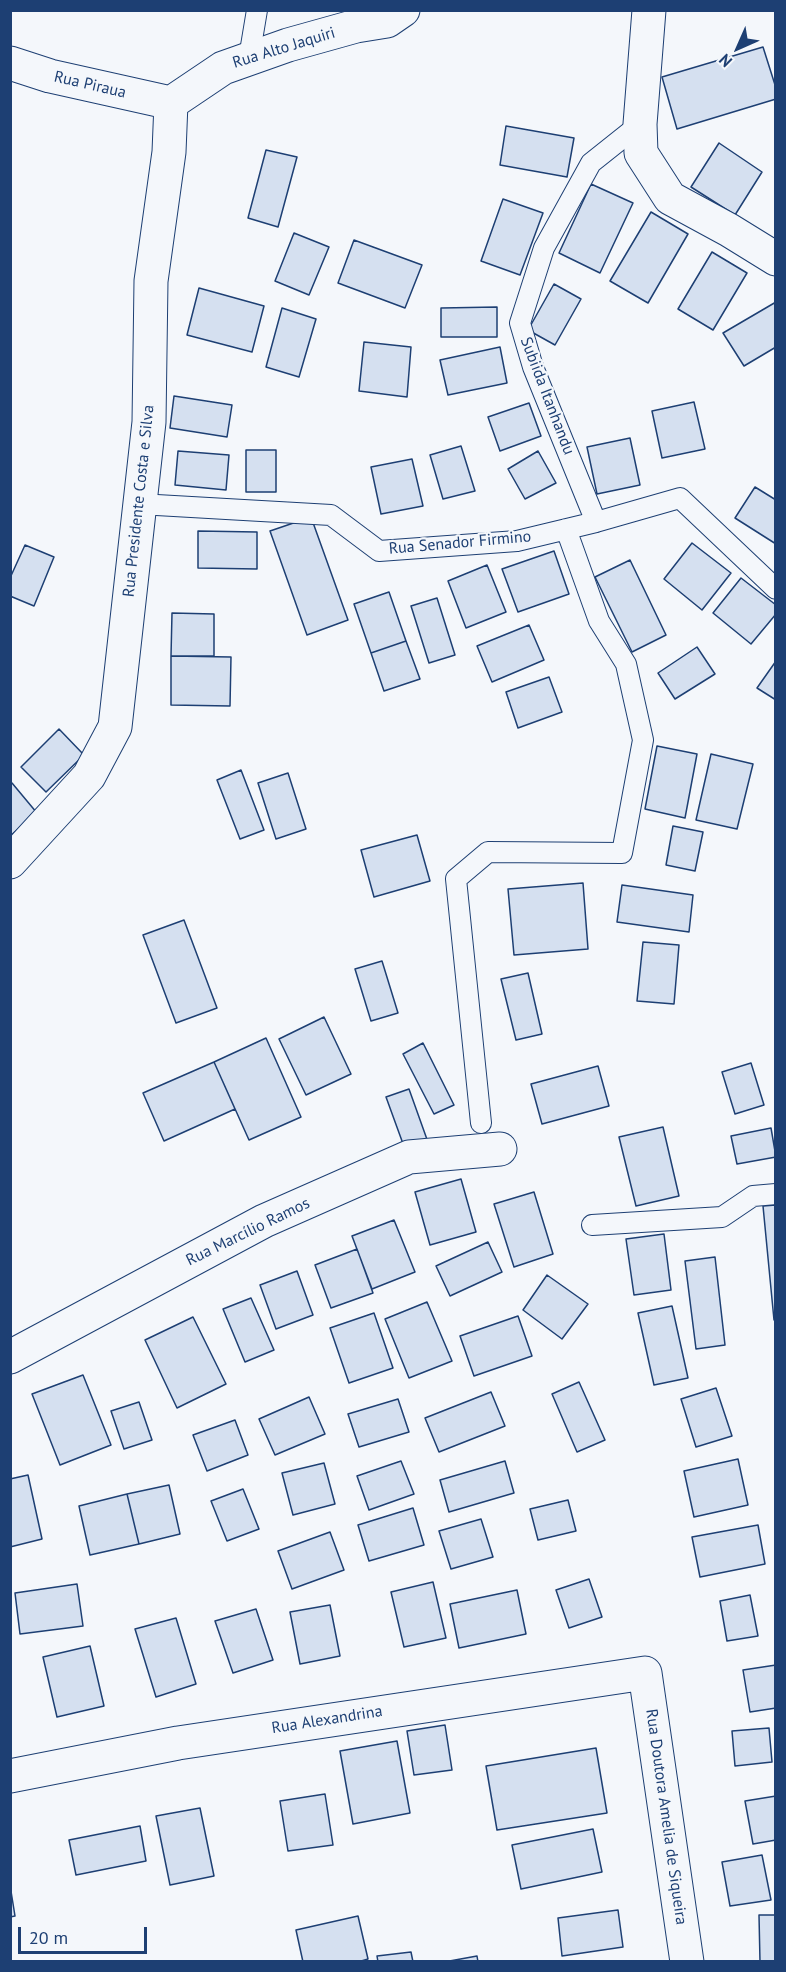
<!DOCTYPE html>
<html>
<head>
<meta charset="utf-8">
<style>
	body { margin:0 }
	#map { position:relative; width:786px; height:1972px; overflow:hidden; background:#f4f7fb; font-family:"PT Sans",sans-serif }
	canvas { display:block }
	.frame { position:absolute; inset:0; border:12px solid #1d3f73; pointer-events:none }
	.north { position:absolute; left:708px; top:18px; width:60px; height:60px; -webkit-text-stroke:4px #f4f7fb; paint-order:stroke; rotate:225deg; font-size:16px; font-weight:700; line-height:24px; text-align:center; color:#1d3f73 }
	.north::after { content:''; display:block; margin:auto; width:21px; height:27px; background:#1d3f73; clip-path:polygon(50% 0,100% 100%,50% 72%,0 100%) }
	.scale { position:absolute; left:18px; top:1927px; width:129px; height:27px; box-sizing:border-box; border:3px solid #1d3f73; border-top:0; padding-left:8px; font-size:18px; line-height:21px; white-space:nowrap; color:#1d3f73; -webkit-text-stroke:4px #f4f7fb; paint-order:stroke }
</style>
</head>
<body>
<div id="map">
<canvas width="786" height="1972"></canvas>
<div class="frame"></div>
<div class="north">N</div>
<div class="scale">20 m</div>
</div>
<script>
const ctx = document.querySelector('canvas').getContext('2d');
ctx.lineJoin = 'round';
function paint(path, color) { ctx.fillStyle = color; ctx.fill(path, 'evenodd'); }
function strokePath(path, color, width, dash) { ctx.strokeStyle = color; ctx.lineWidth = width; ctx.lineCap = dash ? 'butt' : 'round'; ctx.setLineDash(dash || []); ctx.stroke(path); }
function label(font, color, halo, rows, align = 'center') {
  ctx.font = font + ' "PT Sans",sans-serif'; ctx.lineWidth = 4.5; ctx.setLineDash([]); ctx.textBaseline = 'middle'; ctx.strokeStyle = halo; ctx.fillStyle = color; for (const [text, x, y, turn = 0] of rows) {
    ctx.save(); ctx.translate(x, y); ctx.rotate((+turn || 0) * Math.PI / 180); ctx.textAlign = isNaN(turn) ? turn : align; if (halo) ctx.strokeText(text, 0, 0); ctx.fillText(text, 0, 0); ctx.restore();
  }
}
const building = new Path2D(`
	M 763,47 L 776,88 L 776,99 L 677,129 L 662,77 Z
	M 506,126 L 574,138 L 567,177 L 500,165 Z
	M 719,143 L 762,172 L 735,215 L 691,187 Z
	M 266,150 L 297,157 L 278,227 L 248,218 Z
	M 591,184 L 633,203 L 600,273 L 559,253 Z
	M 503,199 L 543,213 L 520,275 L 481,261 Z
	M 651,212 L 688,234 L 648,303 L 610,281 Z
	M 294,233 L 329,247 L 309,295 L 275,281 Z
	M 354,240 L 422,265 L 405,308 L 338,283 Z
	M 712,252 L 747,273 L 713,330 L 678,309 Z
	M 554,284 L 581,299 L 555,345 L 528,330 Z
	M 199,288 L 264,306 L 252,352 L 187,335 Z
	M 776,302 L 776,347 L 744,366 L 723,333 Z
	M 497,307 L 497,337 L 441,337 L 441,308 Z
	M 282,308 L 316,319 L 299,377 L 266,367 Z
	M 364,342 L 411,347 L 407,397 L 359,391 Z
	M 500,347 L 507,383 L 448,395 L 440,360 Z
	M 174,396 L 232,405 L 227,437 L 170,428 Z
	M 694,402 L 705,449 L 662,458 L 652,411 Z
	M 529,403 L 541,436 L 500,451 L 488,417 Z
	M 630,438 L 640,485 L 597,494 L 587,447 Z
	M 461,446 L 475,491 L 443,499 L 430,455 Z
	M 246,450 L 276,450 L 276,492 L 246,492 Z
	M 178,451 L 229,455 L 226,490 L 175,485 Z
	M 538,451 L 556,483 L 525,499 L 508,469 Z
	M 412,459 L 423,506 L 381,514 L 371,467 Z
	M 755,487 L 776,500 L 776,544 L 735,518 Z
	M 311,517 L 348,620 L 307,635 L 270,531 Z
	M 198,531 L 257,532 L 257,569 L 198,568 Z
	M 692,543 L 731,573 L 702,610 L 664,579 Z
	M 25,545 L 54,557 L 34,606 L 10,596 L 10,578 Z
	M 554,551 L 569,594 L 518,612 L 502,569 Z
	M 630,560 L 666,635 L 632,652 L 595,577 Z
	M 487,565 L 506,612 L 466,628 L 448,581 Z
	M 741,578 L 776,605 L 776,614 L 751,644 L 713,613 Z
	M 389,592 L 406,641 L 371,653 L 354,604 Z
	M 437,598 L 455,655 L 429,663 L 411,606 Z
	M 172,613 L 214,614 L 214,656 L 171,656 Z
	M 529,625 L 544,660 L 492,682 L 477,646 Z
	M 406,641 L 420,679 L 384,691 L 371,653 Z
	M 697,647 L 715,674 L 675,699 L 658,673 Z
	M 171,656 L 231,657 L 230,706 L 171,705 Z
	M 776,661 L 776,700 L 757,688 Z
	M 549,677 L 562,712 L 518,728 L 506,692 Z
	M 59,729 L 84,755 L 46,792 L 21,767 Z
	M 657,746 L 697,754 L 685,818 L 645,809 Z
	M 711,754 L 753,764 L 737,829 L 696,820 Z
	M 241,770 L 264,830 L 240,839 L 217,780 Z
	M 288,773 L 306,829 L 276,839 L 258,783 Z
	M 12,783 L 37,813 L 10,836 L 10,784 Z
	M 673,826 L 703,832 L 695,871 L 666,865 Z
	M 417,835 L 430,881 L 374,897 L 361,850 Z
	M 583,883 L 588,949 L 514,955 L 508,889 Z
	M 622,885 L 693,895 L 689,932 L 617,922 Z
	M 184,920 L 217,1008 L 176,1023 L 143,935 Z
	M 643,942 L 679,945 L 674,1004 L 637,1001 Z
	M 382,961 L 398,1013 L 371,1021 L 355,969 Z
	M 528,973 L 542,1034 L 516,1040 L 501,979 Z
	M 324,1017 L 351,1074 L 306,1095 L 279,1039 Z
	M 266,1038 L 301,1117 L 249,1140 L 214,1062 Z
	M 423,1043 L 454,1105 L 434,1114 L 403,1054 Z
	M 214,1062 L 235,1109 L 164,1141 L 143,1093 Z
	M 751,1063 L 764,1105 L 735,1114 L 722,1072 Z
	M 598,1066 L 609,1106 L 542,1124 L 531,1084 Z
	M 409,1089 L 429,1145 L 406,1152 L 386,1097 Z
	M 663,1127 L 679,1196 L 636,1206 L 619,1137 Z
	M 771,1128 L 776,1157 L 737,1164 L 731,1136 Z
	M 461,1179 L 476,1232 L 430,1245 L 415,1192 Z
	M 534,1192 L 553,1254 L 514,1267 L 494,1204 Z
	M 776,1205 L 776,1320 L 774,1320 L 763,1206 Z
	M 394,1220 L 415,1272 L 372,1289 L 352,1236 Z
	M 664,1234 L 671,1290 L 634,1295 L 626,1239 Z
	M 488,1242 L 502,1272 L 450,1296 L 436,1266 Z
	M 357,1249 L 373,1293 L 331,1308 L 315,1265 Z
	M 715,1257 L 725,1345 L 696,1349 L 685,1261 Z
	M 297,1271 L 313,1315 L 276,1329 L 260,1285 Z
	M 547,1275 L 588,1304 L 562,1339 L 523,1310 Z
	M 251,1298 L 274,1350 L 245,1362 L 223,1309 Z
	M 427,1302 L 452,1361 L 409,1378 L 385,1319 Z
	M 672,1306 L 688,1378 L 654,1385 L 638,1313 Z
	M 374,1313 L 393,1368 L 349,1383 L 330,1328 Z
	M 518,1316 L 532,1356 L 474,1376 L 460,1336 Z
	M 193,1317 L 226,1384 L 177,1408 L 145,1340 Z
	M 83,1375 L 111,1445 L 60,1465 L 32,1394 Z
	M 579,1382 L 605,1440 L 577,1452 L 552,1394 Z
	M 716,1388 L 732,1436 L 696,1447 L 681,1399 Z
	M 491,1392 L 505,1426 L 439,1452 L 425,1418 Z
	M 309,1397 L 325,1434 L 275,1455 L 259,1419 Z
	M 398,1399 L 409,1432 L 359,1447 L 348,1414 Z
	M 139,1402 L 152,1440 L 124,1449 L 111,1411 Z
	M 235,1420 L 248,1455 L 207,1471 L 193,1435 Z
	M 738,1459 L 748,1505 L 694,1517 L 684,1471 Z
	M 401,1461 L 414,1494 L 369,1510 L 357,1476 Z
	M 505,1461 L 514,1493 L 449,1512 L 440,1480 Z
	M 324,1463 L 335,1504 L 293,1515 L 282,1473 Z
	M 28,1475 L 42,1539 L 10,1547 L 10,1479 Z
	M 169,1485 L 180,1534 L 139,1544 L 127,1494 Z
	M 243,1489 L 259,1529 L 227,1541 L 211,1501 Z
	M 127,1494 L 139,1544 L 90,1555 L 79,1506 Z
	M 568,1500 L 576,1531 L 538,1540 L 530,1509 Z
	M 413,1508 L 424,1545 L 369,1561 L 358,1525 Z
	M 481,1519 L 493,1557 L 451,1569 L 439,1531 Z
	M 758,1525 L 765,1564 L 700,1577 L 692,1537 Z
	M 330,1532 L 344,1570 L 292,1589 L 278,1551 Z
	M 589,1579 L 602,1617 L 569,1628 L 556,1590 Z
	M 433,1582 L 446,1638 L 404,1647 L 391,1592 Z
	M 77,1584 L 83,1626 L 20,1634 L 15,1593 Z
	M 517,1590 L 526,1634 L 459,1648 L 450,1604 Z
	M 750,1595 L 758,1636 L 727,1641 L 720,1601 Z
	M 330,1605 L 340,1656 L 300,1664 L 290,1612 Z
	M 256,1609 L 273,1660 L 233,1673 L 215,1621 Z
	M 176,1618 L 196,1684 L 156,1697 L 135,1629 Z
	M 90,1646 L 104,1706 L 57,1717 L 43,1657 Z
	M 776,1665 L 776,1708 L 750,1712 L 743,1670 Z
	M 445,1725 L 452,1770 L 414,1775 L 407,1731 Z
	M 769,1728 L 772,1762 L 735,1766 L 732,1731 Z
	M 397,1741 L 410,1813 L 353,1824 L 340,1751 Z
	M 596,1748 L 607,1813 L 497,1830 L 486,1766 Z
	M 325,1794 L 333,1845 L 288,1851 L 280,1801 Z
	M 776,1796 L 776,1840 L 753,1844 L 745,1801 Z
	M 200,1808 L 214,1876 L 170,1885 L 156,1816 Z
	M 140,1826 L 146,1861 L 76,1875 L 69,1840 Z
	M 593,1829 L 602,1872 L 521,1889 L 512,1845 Z
	M 762,1855 L 771,1900 L 730,1906 L 722,1862 Z
	M 10,1885 L 15,1916 L 10,1917 Z
	M 618,1910 L 623,1947 L 562,1956 L 558,1918 Z
	M 759,1915 L 776,1915 L 776,1962 L 760,1962 Z
	M 358,1916 L 368,1959 L 358,1962 L 303,1962 L 296,1930 Z
	M 411,1952 L 413,1962 L 378,1962 L 377,1956 Z
	M 477,1956 L 478,1962 L 444,1962 Z`);
paint(building, '#d5e0f0');
strokePath(building, '#1d3f73', 1.5);
const service = new Path2D(`
	M 249,58 L 257,10
	M 139,504 L 331,515 L 379,551 L 517,541 L 596,522 L 680,498 L 776,589
	M 596,522 L 533,367 L 520,323 L 544,248 L 591,163 L 640,124
	M 481,1123 L 456,879 L 488,852 L 622,853 L 643,740 L 626,664 L 599,621 L 566,529
	M 592,1225 L 722,1217 L 753,1196 L 776,1194`);
const minor = new Path2D(`
	M 649,10 L 640,124 L 641,153 L 670,198 L 729,230 L 776,259
	M 10,63 L 50,76 L 171,103
	M 171,103 L 223,68 L 288,45 L 356,26 L 387,21 L 403,10
	M 10,862 L 89,776 L 115,727 L 149,422 L 151,281 L 169,152 L 171,103
	M 10,1357 L 264,1221 L 409,1157 L 500,1149
	M 10,1776 L 178,1743 L 645,1673 L 687,1962`);
strokePath(service, '#1d3f73', 22);
strokePath(minor, '#1d3f73', 35);
strokePath(service, '#f4f7fb', 20);
strokePath(minor, '#f4f7fb', 33);
label('16px', '#1d3f73', '#f4f7fb', [
	["Rua Alto Jaquiri",284,48,-17],
	["Rua Piraua",90,85,13],
	["Subiida Itanhandu",547,396,69],
	["Rua Presidente Costa e Silva",139,501,-84],
	["Rua Senador Firmino",460,543,-5],
	["Rua Marcílio Ramos",248,1232,-26],
	["Rua Alexandrina",327,1720,-9],
	["Rua Doutora Amelia de Siqueira",666,1817,82]
]);
</script>
</body>
</html>
